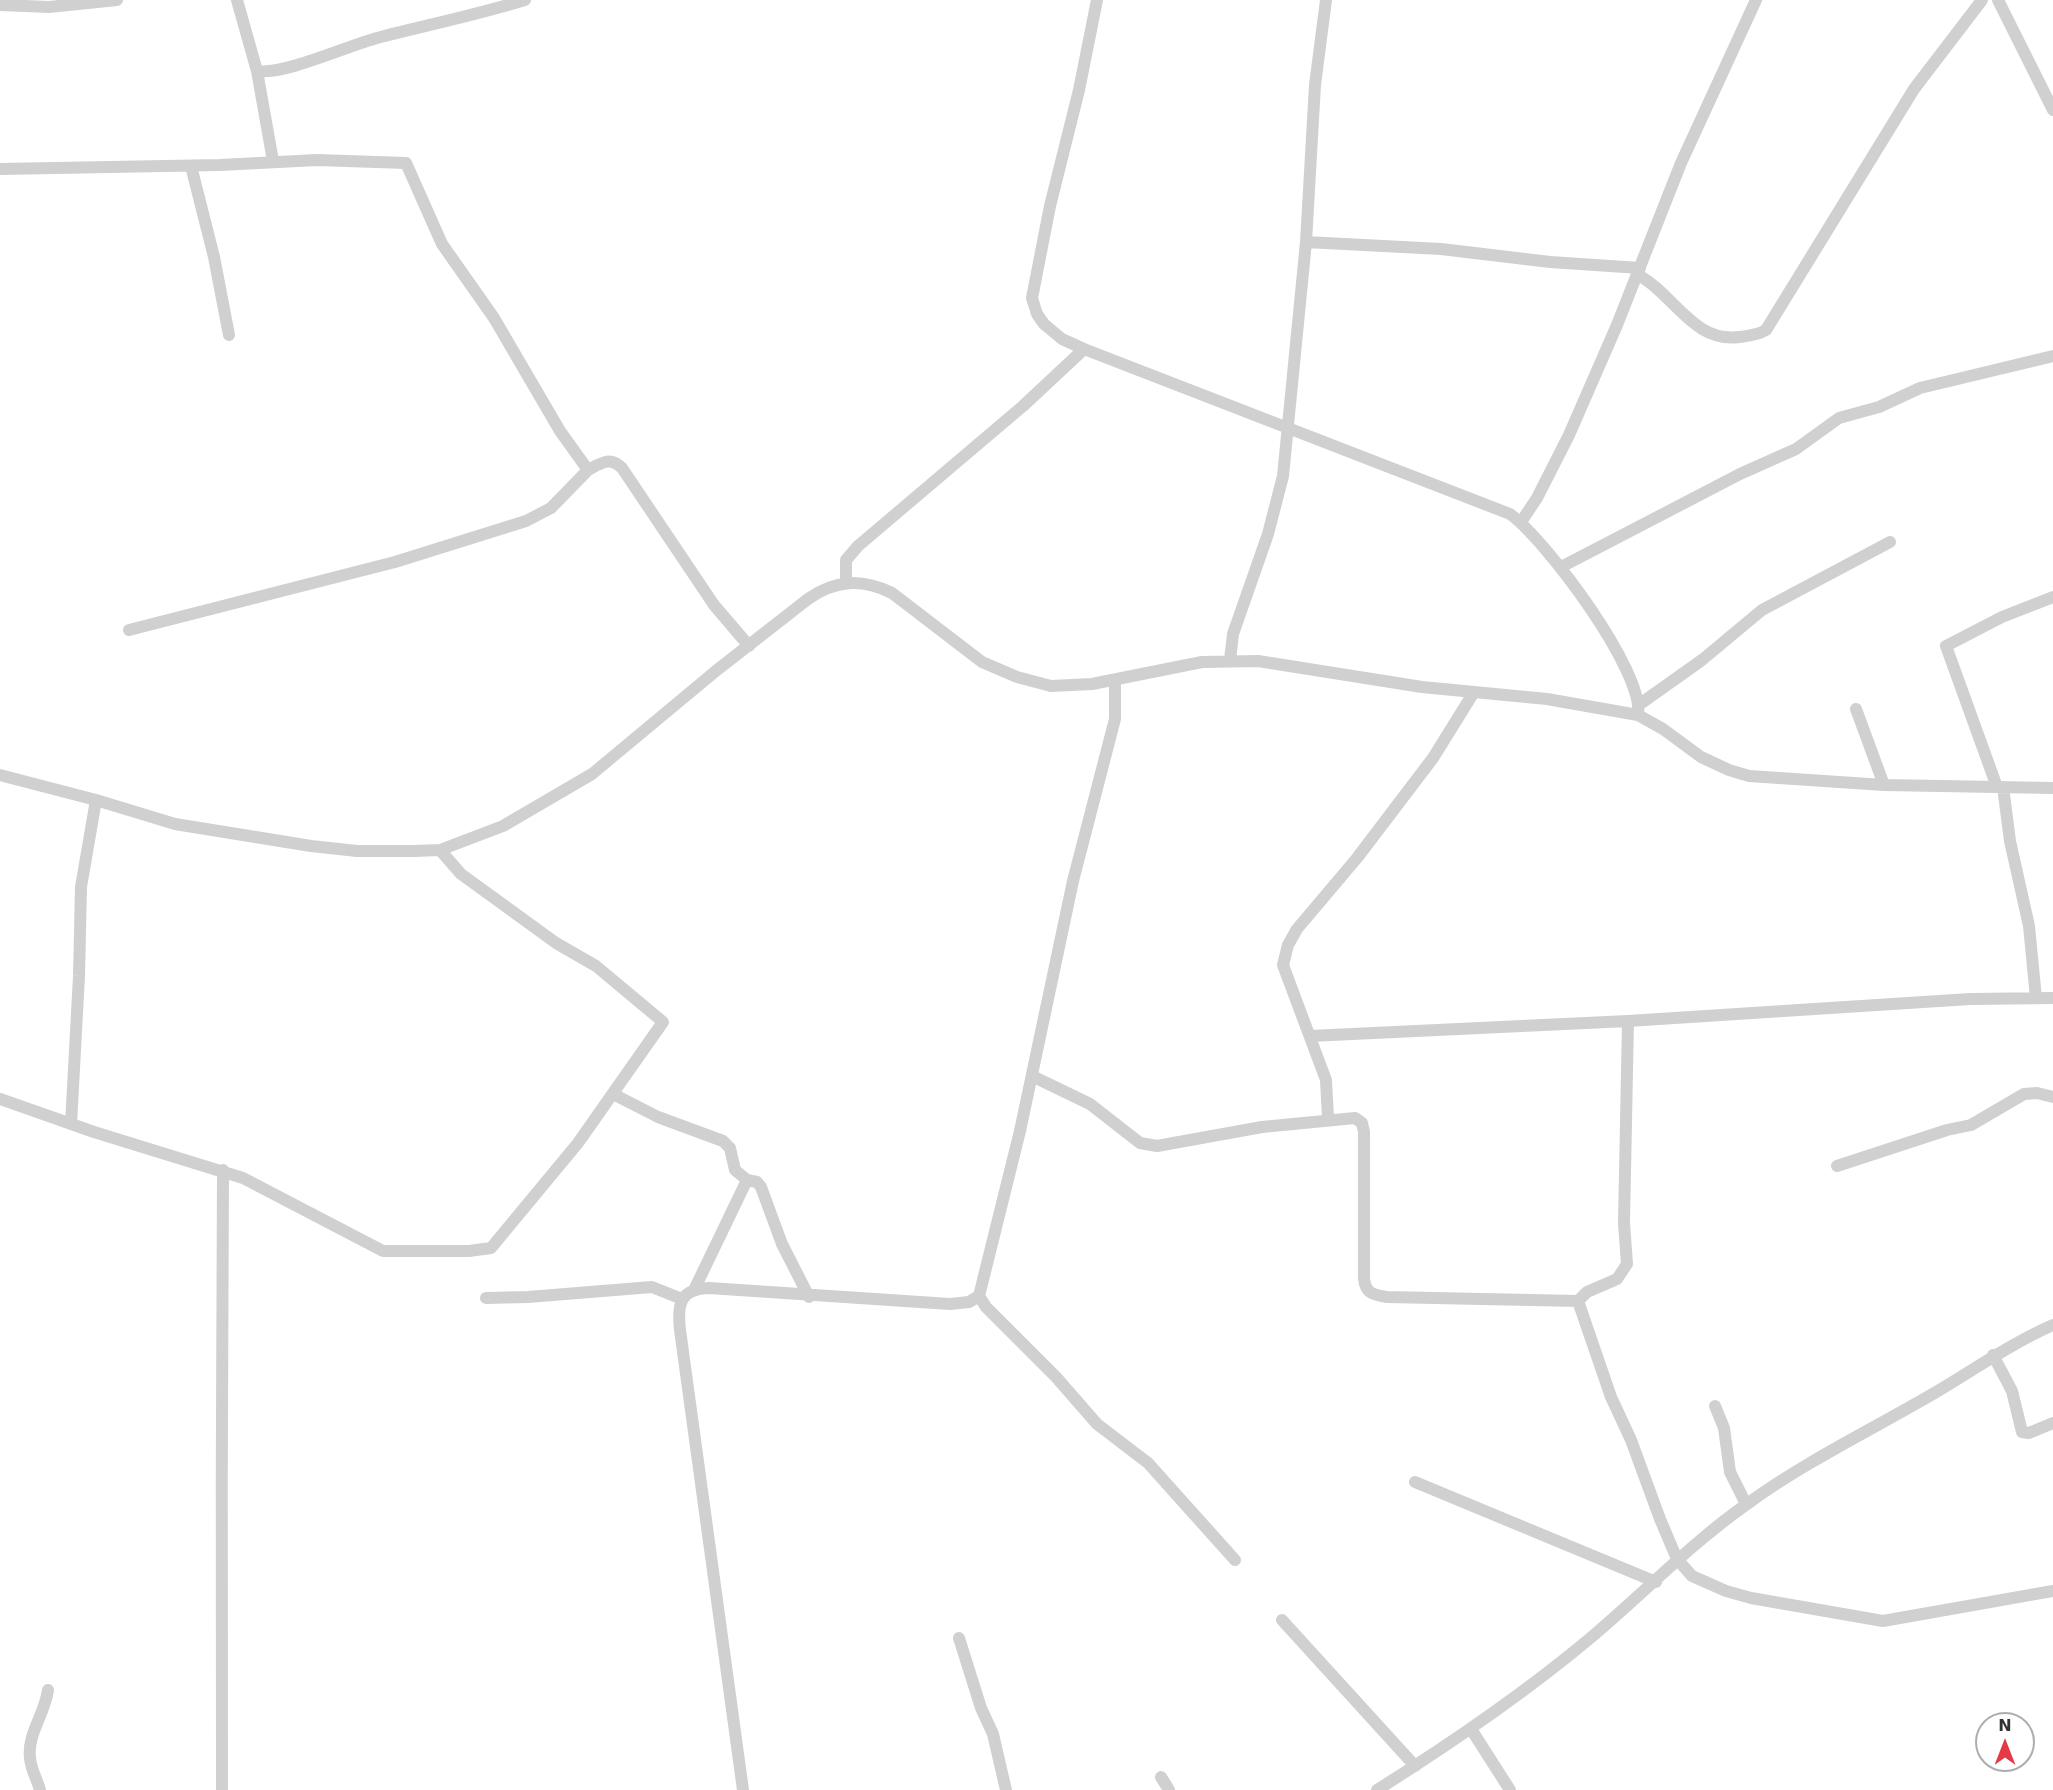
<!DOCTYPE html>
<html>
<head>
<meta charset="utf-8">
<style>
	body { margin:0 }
	#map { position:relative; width:2053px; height:1790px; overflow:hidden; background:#fff; font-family:"DejaVu Sans",sans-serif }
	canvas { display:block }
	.north { position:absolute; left:1975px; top:1712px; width:60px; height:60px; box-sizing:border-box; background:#fff; border:2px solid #adadad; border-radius:50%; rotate:0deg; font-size:16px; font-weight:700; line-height:24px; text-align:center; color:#333 }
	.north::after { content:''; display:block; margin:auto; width:21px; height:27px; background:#e63946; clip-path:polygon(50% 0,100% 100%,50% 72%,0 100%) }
</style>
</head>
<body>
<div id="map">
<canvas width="2053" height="1790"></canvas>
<div class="north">N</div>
</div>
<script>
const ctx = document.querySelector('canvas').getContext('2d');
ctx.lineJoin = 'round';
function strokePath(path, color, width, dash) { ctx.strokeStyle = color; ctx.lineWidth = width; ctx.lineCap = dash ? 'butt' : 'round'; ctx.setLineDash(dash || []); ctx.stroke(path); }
strokePath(new Path2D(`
	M 237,0 L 257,71 L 273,161
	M 1097,0 L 1079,90 L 1050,206 L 1032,298 L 1037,314 L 1044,324 L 1062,339 L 1084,349 L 1510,514 C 1546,540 1645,672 1638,715
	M 1998,0 L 2053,110
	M 0,5 L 49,7 L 117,0
	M 257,71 C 285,75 347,46 377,38 C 427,25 476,15 525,0
	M 191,166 L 214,257 L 229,335
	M 0,169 L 220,165 L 317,160 L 406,163 L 442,244 L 494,318 L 560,431 L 588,470 C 601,463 610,456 622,468 L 714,605 L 749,646
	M 1306,242 L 1441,249 L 1550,262 L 1640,268
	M 1638,275 C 1674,294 1693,343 1739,337 C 1748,336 1758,335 1766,330 L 1914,89 L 1982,0
	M 1521,522 L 1537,498 L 1569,435 L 1617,325 L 1681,163 L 1756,0
	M 1561,567 L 1740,474 L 1796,449 L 1839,418 L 1879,407 L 1920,388 L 2053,356
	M 846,582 L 846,560 L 858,546 L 1023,406 L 1084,349
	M 129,630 L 395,562 L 526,521 L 551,508 L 588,470
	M 1230,660 L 1233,634 L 1268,534 L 1283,476 L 1306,242 L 1315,85 L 1326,0
	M 1640,704 L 1702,660 L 1762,610 L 1890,542
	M 1856,709 L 1884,785
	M 0,775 L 96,800 L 175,824 L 311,846 L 357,851 L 414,851 L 440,850 L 503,826 L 592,774 L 717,670 L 808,599 C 835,580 861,578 892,593 L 982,662 L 1017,677 L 1051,686 L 1092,684 L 1202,662 L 1258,661 L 1422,687 L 1547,699 L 1638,715 L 1663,729 L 1701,757 L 1729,770 L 1749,776 L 1884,785 L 2053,788
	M 1997,787 L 1946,646 L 2002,617 L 2053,597
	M 2003,787 L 2010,841 L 2029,926 L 2036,998
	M 1628,1021 L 1624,1223 L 1627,1264 L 1617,1279 L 1587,1292 L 1578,1301 L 1611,1397 L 1631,1440 L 1660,1519 L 1677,1559 L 1692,1576 L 1726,1591 L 1751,1598 L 1883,1621 L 2053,1591
	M 1310,1036 L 1628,1021 L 1970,999 L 2053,998
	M 1032,1076 L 1090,1104 L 1140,1143 L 1157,1146 L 1262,1127 L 1355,1118 L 1362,1123 L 1364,1132 L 1364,1278 C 1365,1293 1373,1295 1387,1297 L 1578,1301
	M 613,1094 L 658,1117 L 723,1141 L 730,1148 L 735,1170 L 747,1180 L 695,1288
	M 0,1099 L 94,1132 L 243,1178 L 383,1251 L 469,1251 L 491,1248 L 578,1143 L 663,1022 L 596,966 L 556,943 L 461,874 L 440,850
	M 1328,1118 L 1326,1080 L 1283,965 L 1288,945 L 1297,929 L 1357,858 L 1433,758 L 1474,692
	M 71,1124 L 79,976 L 81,887 L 96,800
	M 1837,1166 L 1947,1130 L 1971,1125 L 2024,1094 L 2037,1093 L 2053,1097
	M 747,1180 L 757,1182 L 761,1187 L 782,1244 L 809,1297
	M 979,1296 L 986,1307 L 1056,1377 L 1097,1424 L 1148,1463 L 1235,1560
	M 486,1298 L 528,1297 L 652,1287 L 682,1299
	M 1993,1355 L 2012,1391 L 2022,1432 L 2029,1433 L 2053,1423
	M 1715,1406 L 1724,1428 L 1730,1472 L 1746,1504
	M 1415,1482 L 1656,1582
	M 1282,1620 L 1415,1766
	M 959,1638 L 981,1708 L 993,1734 L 1006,1790
	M 1471,1729 L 1510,1790
	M 1161,1777 L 1169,1790
	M 40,1790 C 37,1779 31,1770 30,1758 C 27,1734 45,1714 48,1690
	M 222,1790 C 222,1583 221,1377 223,1170
	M 743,1790 L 680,1330 C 677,1304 680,1289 709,1288 L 950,1304 L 969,1302 L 979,1296 L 1020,1131 L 1073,881 L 1115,719 L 1115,680
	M 1377,1790 C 1450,1744 1522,1695 1588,1640 C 1642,1595 1690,1544 1747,1504 C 1805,1462 1869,1431 1931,1395 C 1972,1371 2010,1344 2053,1325`), '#d0d0d0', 12);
</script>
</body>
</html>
